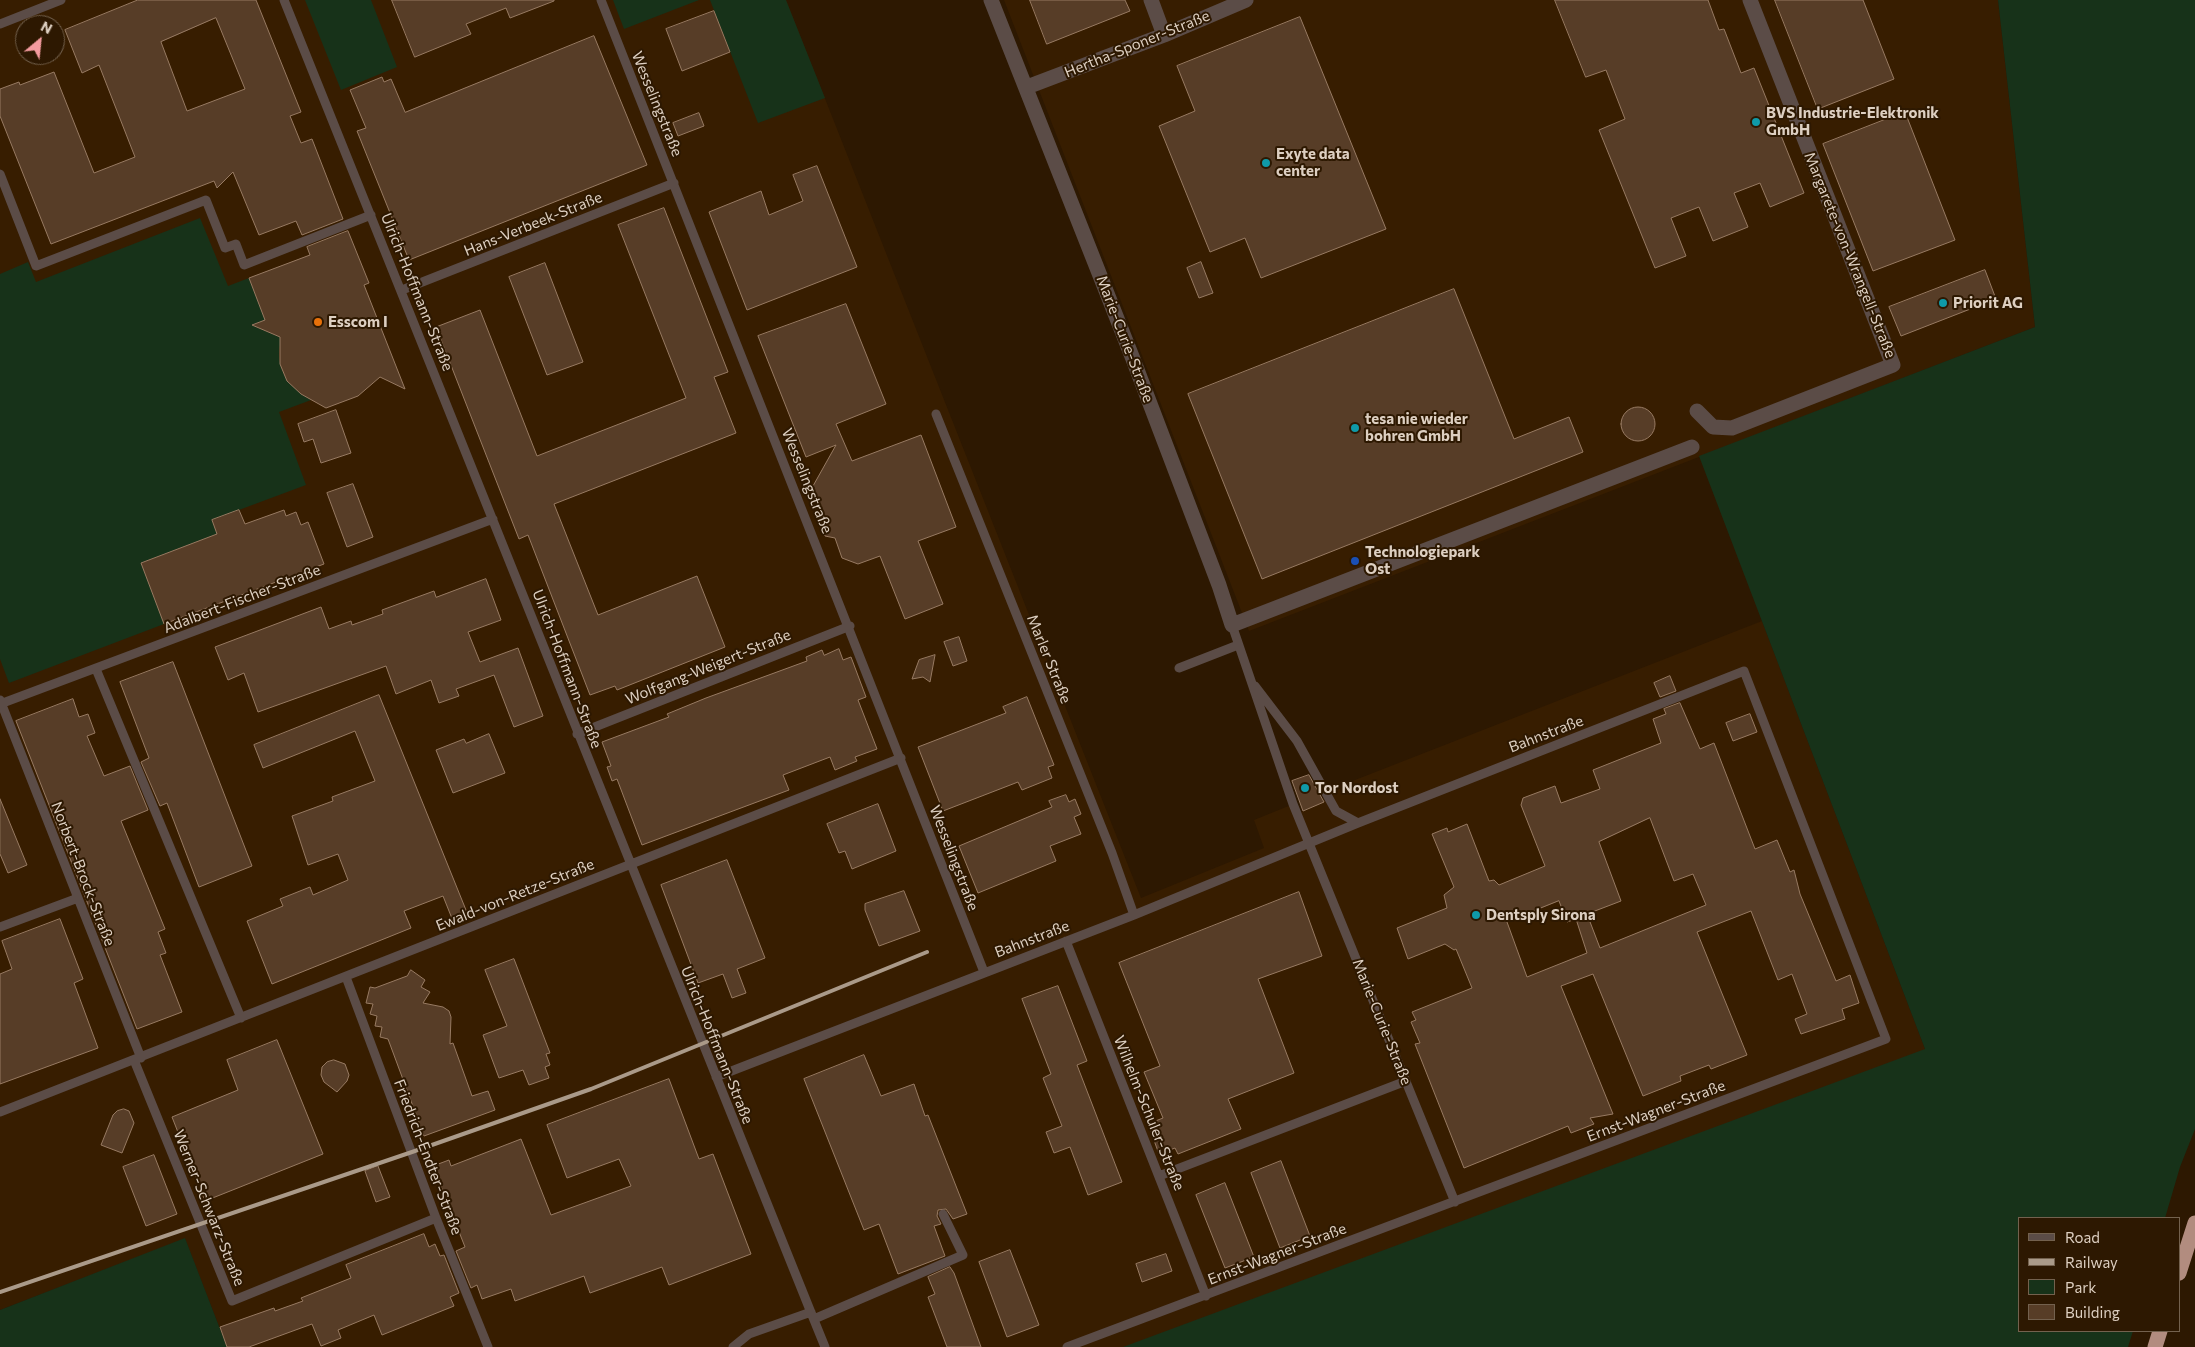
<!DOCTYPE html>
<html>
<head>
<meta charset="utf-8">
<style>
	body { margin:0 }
	#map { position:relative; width:2195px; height:1347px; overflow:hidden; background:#2d1801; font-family:Commissioner,sans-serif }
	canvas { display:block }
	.legend { position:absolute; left:2018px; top:1217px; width:162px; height:115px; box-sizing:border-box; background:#2d1801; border:1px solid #73614e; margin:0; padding:6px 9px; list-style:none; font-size:15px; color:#ddcfc1 }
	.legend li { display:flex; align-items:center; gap:10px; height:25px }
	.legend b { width:25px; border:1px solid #73614e }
	.north { position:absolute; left:15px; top:15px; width:50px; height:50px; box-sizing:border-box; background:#2d1801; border:1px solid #73614e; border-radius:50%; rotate:28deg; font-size:14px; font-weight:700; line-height:20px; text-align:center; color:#ddcfc1 }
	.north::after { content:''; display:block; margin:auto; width:18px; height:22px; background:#f49b9f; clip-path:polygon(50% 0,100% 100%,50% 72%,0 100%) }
</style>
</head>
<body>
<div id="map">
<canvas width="2195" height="1347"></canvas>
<ul class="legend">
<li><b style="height:6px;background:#5b4c47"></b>Road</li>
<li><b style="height:6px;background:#aa9a89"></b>Railway</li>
<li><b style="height:14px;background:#173219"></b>Park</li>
<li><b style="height:14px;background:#573d27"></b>Building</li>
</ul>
<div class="north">N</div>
</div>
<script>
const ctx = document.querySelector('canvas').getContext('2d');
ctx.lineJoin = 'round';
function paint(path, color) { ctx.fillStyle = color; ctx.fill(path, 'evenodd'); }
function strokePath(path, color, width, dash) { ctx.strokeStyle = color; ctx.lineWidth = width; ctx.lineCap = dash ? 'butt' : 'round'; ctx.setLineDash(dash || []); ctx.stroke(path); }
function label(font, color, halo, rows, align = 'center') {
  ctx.font = font + ' Commissioner,sans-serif'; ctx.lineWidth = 4; ctx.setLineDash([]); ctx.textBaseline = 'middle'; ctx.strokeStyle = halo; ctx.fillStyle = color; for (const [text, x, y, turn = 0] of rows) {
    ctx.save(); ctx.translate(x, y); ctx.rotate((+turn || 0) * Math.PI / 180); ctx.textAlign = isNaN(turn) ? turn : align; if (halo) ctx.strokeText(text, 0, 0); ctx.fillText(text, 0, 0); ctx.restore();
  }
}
paint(new Path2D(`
	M 0,0 L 786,0 L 1141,898 L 1264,848 L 1254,820 L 1296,803 L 1300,812 L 1324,801 L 1322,794 L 1332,789 L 1762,621 L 1925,1049 L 1795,1347 L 227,1347 L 185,1239 L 0,1310 ZM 25,25 L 55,25 L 55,55 L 25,55 Z
	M 1004,0 L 1998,0 L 2035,327 L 1249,631 Z`), '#371d00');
paint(new Path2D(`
	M 305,0 L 371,0 L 397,67 L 341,90 Z
	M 613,0 L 699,0 L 624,29 Z
	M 710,0 L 786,0 L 825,98 L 758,123 Z
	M 1998,0 L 2195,0 L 2195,1129 L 2180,1167 L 2165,1218 L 2019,1218 L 2019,1331 L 2133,1331 L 2128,1347 L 1123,1347 L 1925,1049 L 1699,456 L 2035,327 Z
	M 200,218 L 228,286 L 249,278 L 265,320 L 252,325 L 282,338 C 272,364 288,387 311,400 L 279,412 L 306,485 L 212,520 L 217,534 L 141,563 L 164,624 L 9,683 L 0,659 L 0,274 L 28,262 L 36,282 Z
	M 185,1238 L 227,1347 L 0,1347 L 0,1310 Z`), '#173219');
const building = new Path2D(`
	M 138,0 L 256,0 L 301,112 L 290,116 L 301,143 L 312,139 L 343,219 L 302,235 L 296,221 L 259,235 L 233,172 L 217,188 L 214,181 L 51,244 L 0,116 L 0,89 L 19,82 L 20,85 L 54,72 L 94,173 L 135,157 L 99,65 L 82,73 L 65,30 ZM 216,18 L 245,89 L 187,111 L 161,42 Z
	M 392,0 L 554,0 L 554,1 L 510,18 L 506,8 L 466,24 L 471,34 L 415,57 Z
	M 1030,0 L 1125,0 L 1130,11 L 1047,44 Z
	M 1555,0 L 1708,0 L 1719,30 L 1724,29 L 1741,73 L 1754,68 L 1804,193 L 1770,207 L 1760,183 L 1734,193 L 1748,227 L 1713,241 L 1699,207 L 1671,218 L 1686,256 L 1655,268 L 1599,130 L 1625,119 L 1606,70 L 1586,77 Z
	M 1775,0 L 1863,0 L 1894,79 L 1818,109 Z
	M 714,11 L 730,52 L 682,71 L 666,29 Z
	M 1300,17 L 1386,229 L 1261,278 L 1245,238 L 1210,252 L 1159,126 L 1195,111 L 1177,66 Z
	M 594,36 L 647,165 L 409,260 L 357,131 L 366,128 L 350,90 L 382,77 L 384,82 L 391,79 L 405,112 Z
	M 1905,112 L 1955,240 L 1873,271 L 1823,144 Z
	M 699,113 L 704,126 L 678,136 L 673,123 Z
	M 817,166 L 857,267 L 747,310 L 709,212 L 761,191 L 769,215 L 803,201 L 793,175 Z
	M 664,208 L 728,372 L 714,377 L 736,433 L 554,504 L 598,615 L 697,576 L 725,647 L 617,690 L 615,686 L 590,695 L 528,535 L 519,539 L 436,327 L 480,310 L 537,456 L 686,398 L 618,225 Z
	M 348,231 L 369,283 L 364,285 L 405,389 L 380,377 L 358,396 L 326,408 L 301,394 L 287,381 L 280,364 L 280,337 L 252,325 L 265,320 L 249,278 L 310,255 L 307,247 Z
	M 1201,262 L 1213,293 L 1199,298 L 1187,268 Z
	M 545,263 L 583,362 L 547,375 L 509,277 Z
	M 1985,270 L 1996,299 L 1901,336 L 1889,307 Z
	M 1454,289 L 1514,439 L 1569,417 L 1583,452 L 1262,579 L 1188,394 Z
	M 846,304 L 886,404 L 836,424 L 852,461 L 921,435 L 956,527 L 918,541 L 943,604 L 905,619 L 880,556 L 858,564 L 842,558 L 835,538 L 825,536 L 817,517 L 821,508 L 813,486 L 836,445 L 806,457 L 758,336 Z
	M1621 424a17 17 0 1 1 34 0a17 17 0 1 1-34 0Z
	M 336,410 L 351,453 L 321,463 L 313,439 L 304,442 L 298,424 Z
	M 353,484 L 373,537 L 347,547 L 327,493 Z
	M 239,510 L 245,524 L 284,510 L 286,516 L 296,512 L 301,525 L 308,522 L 324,564 L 164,624 L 141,563 L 217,534 L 212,520 Z
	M 486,579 L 501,620 L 468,632 L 480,662 L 518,648 L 543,716 L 514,727 L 494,675 L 456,689 L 459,696 L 439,703 L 431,680 L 396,694 L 386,666 L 258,712 L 244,673 L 228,680 L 215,647 L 321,607 L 329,629 L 351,621 L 352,625 L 383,614 L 382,610 L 434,591 L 436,597 Z
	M 959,637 L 967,661 L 953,666 L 944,642 Z
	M 839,649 L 843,660 L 851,657 L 866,697 L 858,700 L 877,749 L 855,757 L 857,761 L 835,770 L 830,757 L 783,775 L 789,790 L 642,845 L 617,779 L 612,781 L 607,767 L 611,766 L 602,742 L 669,717 L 667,714 L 706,698 L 807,661 L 806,657 L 822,650 L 824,655 Z
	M 935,655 L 930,682 L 923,677 L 912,679 L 919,660 Z
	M 173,662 L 252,866 L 199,887 L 167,803 L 160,806 L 141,762 L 149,758 L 120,682 Z
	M 1670,676 L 1676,691 L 1660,697 L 1654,683 Z
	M 379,695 L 468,915 L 453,921 L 443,896 L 404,911 L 411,928 L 272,984 L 247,921 L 283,906 L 280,899 L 310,887 L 313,895 L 348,880 L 338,854 L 308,865 L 292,816 L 333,801 L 332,797 L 375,781 L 355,731 L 263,768 L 254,745 Z
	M 1027,697 L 1054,765 L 1048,767 L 1052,778 L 1022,790 L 1018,782 L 943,811 L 918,747 L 1006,713 L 1003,707 Z
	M 73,699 L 79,717 L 88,714 L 95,733 L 87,736 L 104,776 L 130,766 L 148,810 L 121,821 L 165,929 L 158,932 L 166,953 L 160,955 L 182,1012 L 137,1029 L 16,721 Z
	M 1680,703 L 1700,749 L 1714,743 L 1755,849 L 1777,840 L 1790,872 L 1794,870 L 1800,894 L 1836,981 L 1850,975 L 1859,1003 L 1842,1009 L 1845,1019 L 1801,1034 L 1795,1019 L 1807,1014 L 1792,974 L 1778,980 L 1751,911 L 1697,932 L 1747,1055 L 1711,1069 L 1709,1065 L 1680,1076 L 1681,1081 L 1643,1096 L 1593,974 L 1561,986 L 1613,1114 L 1590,1118 L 1594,1124 L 1571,1133 L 1568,1126 L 1464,1168 L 1415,1044 L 1420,1043 L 1411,1022 L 1416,1020 L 1412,1012 L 1472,988 L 1456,949 L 1454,950 L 1445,944 L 1408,959 L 1397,928 L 1447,908 L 1444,895 L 1454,887 L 1432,834 L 1447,828 L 1448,832 L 1467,824 L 1489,881 L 1494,880 L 1499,885 L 1545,866 L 1521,805 L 1523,798 L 1555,786 L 1561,803 L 1600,789 L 1593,770 L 1661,743 L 1653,719 L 1666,714 L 1664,709 ZM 1650,818 L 1674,881 L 1693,874 L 1706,905 L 1600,948 L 1587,914 L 1621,901 L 1599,842 ZM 1559,901 L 1567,922 L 1576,919 L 1587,953 L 1527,977 L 1507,922 Z
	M 1750,714 L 1757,732 L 1733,741 L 1726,723 Z
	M 489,734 L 505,773 L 453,793 L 436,750 L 464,739 L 466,743 Z
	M 1309,775 L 1324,802 L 1303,811 L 1292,781 Z
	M 1066,795 L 1069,802 L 1075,799 L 1081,814 L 1074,817 L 1081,834 L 1050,846 L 1056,861 L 978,893 L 959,846 L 1052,807 L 1049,801 Z
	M 0,799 L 27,865 L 8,873 L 0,854 Z
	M 878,804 L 896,851 L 852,869 L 845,851 L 839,853 L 827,824 Z
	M 727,860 L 765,958 L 737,969 L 746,993 L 732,998 L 723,974 L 698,983 L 661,885 Z
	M 904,891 L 920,931 L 879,946 L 865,910 L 865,904 Z
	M 1299,892 L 1322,956 L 1258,979 L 1294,1073 L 1228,1099 L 1241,1129 L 1178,1154 L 1175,1148 L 1159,1154 L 1148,1124 L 1163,1118 L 1144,1072 L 1160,1066 L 1119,963 Z
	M 60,919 L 83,979 L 74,983 L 98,1048 L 0,1084 L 0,974 L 12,969 L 2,941 Z
	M 514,959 L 550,1053 L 546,1054 L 550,1065 L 545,1067 L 549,1078 L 529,1085 L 523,1070 L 499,1078 L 483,1035 L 507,1026 L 485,970 Z
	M 411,970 L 425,980 L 421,987 L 430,992 L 423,1003 L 443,1007 L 449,1011 L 451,1017 L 450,1044 L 453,1043 L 472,1096 L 488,1091 L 495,1110 L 424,1136 L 388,1039 L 380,1037 L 382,1027 L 375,1026 L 377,1016 L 370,1014 L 373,1004 L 366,1003 L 370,987 L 375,988 L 407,976 Z
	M 1058,986 L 1087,1061 L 1077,1065 L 1122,1182 L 1088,1195 L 1070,1147 L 1054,1153 L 1046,1132 L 1062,1126 L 1043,1078 L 1051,1074 L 1022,999 Z
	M 277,1040 L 323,1154 L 205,1201 L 172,1117 L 238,1090 L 227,1060 Z
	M 864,1055 L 881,1096 L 914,1084 L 925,1116 L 928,1115 L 967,1214 L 953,1219 L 946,1209 L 938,1210 L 937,1216 L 941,1224 L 934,1226 L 945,1256 L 898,1274 L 879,1224 L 864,1230 L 804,1079 Z
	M 334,1060 L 345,1064 L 349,1075 L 347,1081 L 337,1092 L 324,1082 L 321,1075 L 322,1067 L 327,1062 Z
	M 669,1079 L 699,1159 L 713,1154 L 751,1254 L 669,1285 L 662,1267 L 590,1293 L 584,1276 L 515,1301 L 511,1289 L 482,1299 L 477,1285 L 471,1288 L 456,1251 L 465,1247 L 433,1166 L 449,1160 L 451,1166 L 521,1139 L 551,1215 L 631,1186 L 619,1159 L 567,1178 L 547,1125 Z
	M 124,1109 L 129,1111 L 134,1123 L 122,1153 L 101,1145 L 113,1115 L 117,1111 Z
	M 154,1155 L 177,1214 L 146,1226 L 123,1167 Z
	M 1281,1161 L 1310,1236 L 1280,1248 L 1251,1173 Z
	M 378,1166 L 390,1197 L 376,1202 L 365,1171 Z
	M 1225,1183 L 1254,1257 L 1225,1268 L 1196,1195 Z
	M 424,1234 L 429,1247 L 435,1244 L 440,1256 L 444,1255 L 459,1293 L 450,1297 L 454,1306 L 382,1335 L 374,1315 L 338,1330 L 341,1338 L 321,1346 L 312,1324 L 249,1347 L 227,1347 L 220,1327 L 274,1308 L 275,1311 L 303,1301 L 301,1298 L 351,1278 L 346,1265 Z
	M 1010,1250 L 1039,1325 L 1007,1337 L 979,1262 Z
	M 1166,1254 L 1172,1271 L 1142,1282 L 1136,1264 Z
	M 950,1267 L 954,1273 L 981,1347 L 947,1347 L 928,1297 L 935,1294 L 928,1277 Z`);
paint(building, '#573d27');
strokePath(building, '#977a62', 1);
strokePath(new Path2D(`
	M 284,0 C 466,449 643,899 825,1347
	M 601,0 L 984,972
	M 0,24 L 61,0
	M 0,174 L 36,266 L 206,200 L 225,248 L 236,244 L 244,265 L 371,215
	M 402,290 L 674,183
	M 936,414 L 1112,853 L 1134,915
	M 1232,625 L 1293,804 L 1455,1202
	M 1179,668 L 1238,645
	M 96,669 L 241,1018
	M 1255,686 L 1297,741 L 1336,811 L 1358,823
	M 0,700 L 141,1058
	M 0,704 L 493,519
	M 577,734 L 850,626
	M 0,927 L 78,898
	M 1066,941 L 1206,1296
	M 346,977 L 436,1218 L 488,1347
	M 134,1060 L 232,1301 L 436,1218
	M 716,1077 L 1134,915 L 1358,823 L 1744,671 L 1886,1039 L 1067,1347
	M 0,1112 L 901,758
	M 1159,1176 L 1406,1081
	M 814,1319 L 963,1255 L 943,1214
	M 733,1347 L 749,1334 L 811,1312`), '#5b4c47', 9);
strokePath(new Path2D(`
	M 991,0 L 1133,359 L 1219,585 L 1232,625 L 1692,447
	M 1151,0 L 1164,35
	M 1027,87 L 1164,35 L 1246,0
	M 1697,411 L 1713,427 L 1732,428 L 1893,365 L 1750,0`), '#5b4c47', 15);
strokePath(new Path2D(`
	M 2179,1273 L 2195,1223
	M 2155,1347 L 2160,1331`), '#b28c7f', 15);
strokePath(new Path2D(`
	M 0,1292 L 412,1152 L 591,1089 L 927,952`), '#aa9a89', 4);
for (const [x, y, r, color] of [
	[1756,122,5,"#0f9aa8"],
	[1266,163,5,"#0f9aa8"],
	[1943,303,5,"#0f9aa8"],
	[318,322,5,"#e8710a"],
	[1355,428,5,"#0f9aa8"],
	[1355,561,5,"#1a4fb4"],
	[1305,788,5,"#0f9aa8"],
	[1476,915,5,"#0f9aa8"]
]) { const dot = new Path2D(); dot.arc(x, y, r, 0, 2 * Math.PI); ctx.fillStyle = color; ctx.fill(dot); strokePath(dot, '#2d1801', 2); }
label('15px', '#ddcfc1', '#2d1801', [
	["Hertha-Sponer-Straße",1137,44,-22],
	["Wesselingstraße",657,104,68],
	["Hans-Verbeek-Straße",533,224,-22],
	["Margarete-von-Wrangell-Straße",1850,255,68],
	["Ulrich-Hoffmann-Straße",417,292,68],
	["Marie-Curie-Straße",1125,339,69],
	["Wesselingstraße",807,481,68],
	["Adalbert-Fischer-Straße",242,599,-21],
	["Marler Straße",1049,659,68],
	["Wolfgang-Weigert-Straße",708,667,-22],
	["Ulrich-Hoffmann-Straße",567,669,69],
	["Bahnstraße",1546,734,-21],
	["Wesselingstraße",954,858,69],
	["Norbert-Brock-Straße",83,874,69],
	["Ewald-von-Retze-Straße",515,895,-22],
	["Bahnstraße",1032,939,-21],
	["Marie-Curie-Straße",1382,1022,68],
	["Ulrich-Hoffmann-Straße",717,1045,68],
	["Ernst-Wagner-Straße",1656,1111,-21],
	["Wilhelm-Schuler-Straße",1149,1113,68],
	["Friedrich-Endter-Straße",428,1157,69],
	["Werner-Schwarz-Straße",209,1208,68],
	["Ernst-Wagner-Straße",1277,1254,-21]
]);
label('bold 15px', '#ddcfc1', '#2d1801', [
	["BVS Industrie-Elektronik",1766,113],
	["GmbH",1766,130],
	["Exyte data",1276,154],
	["center",1276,171],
	["Priorit AG",1953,303],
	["Esscom I",328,322],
	["tesa nie wieder",1365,419],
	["bohren GmbH",1365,436],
	["Technologiepark",1365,552],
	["Ost",1365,569],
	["Tor Nordost",1315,788],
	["Dentsply Sirona",1486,915]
], 'left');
</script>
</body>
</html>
